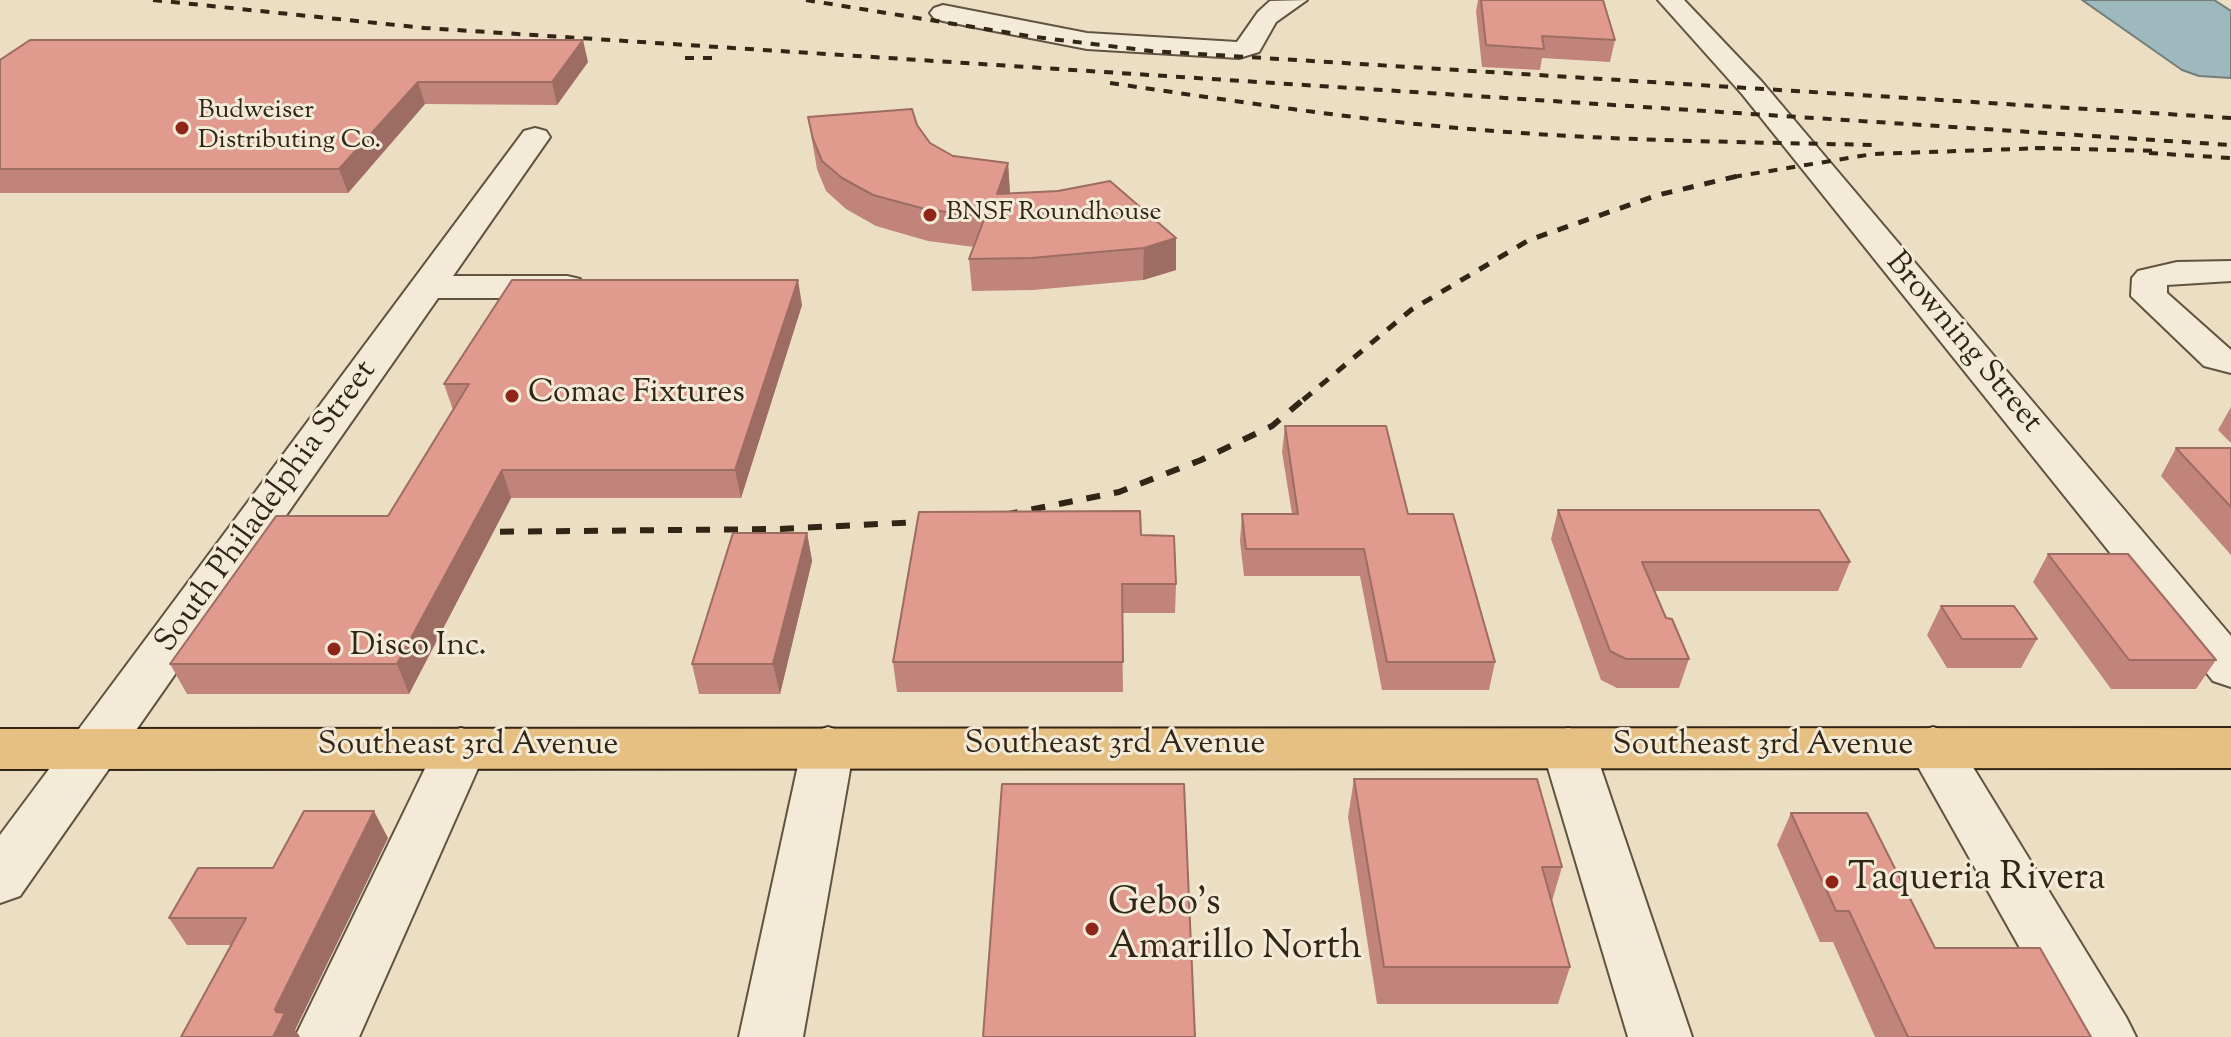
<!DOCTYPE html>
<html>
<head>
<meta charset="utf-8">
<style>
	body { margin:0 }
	canvas { display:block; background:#ecdec3 }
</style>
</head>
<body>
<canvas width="2231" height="1037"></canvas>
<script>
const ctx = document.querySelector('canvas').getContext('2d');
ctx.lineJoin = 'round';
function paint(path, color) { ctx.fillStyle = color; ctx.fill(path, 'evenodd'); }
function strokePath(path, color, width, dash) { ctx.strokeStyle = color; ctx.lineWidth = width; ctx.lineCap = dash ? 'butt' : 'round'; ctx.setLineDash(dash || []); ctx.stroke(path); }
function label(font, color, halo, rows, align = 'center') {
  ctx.font = font + ' "Sorts Mill Goudy",serif'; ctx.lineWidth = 6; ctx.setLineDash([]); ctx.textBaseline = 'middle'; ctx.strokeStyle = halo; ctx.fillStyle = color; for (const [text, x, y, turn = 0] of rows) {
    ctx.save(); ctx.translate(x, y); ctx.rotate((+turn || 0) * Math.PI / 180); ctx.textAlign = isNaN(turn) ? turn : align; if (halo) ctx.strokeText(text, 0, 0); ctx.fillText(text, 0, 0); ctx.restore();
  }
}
const water = new Path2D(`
	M 2082,0 L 2214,0 L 2231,11 L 2231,78 L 2199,76 L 2182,70 Z`);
paint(water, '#9db9be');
strokePath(water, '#727e7a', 2);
const minor = new Path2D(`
	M 1307,0 L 1276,22 L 1259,52 L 1239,58 L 1087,49 L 943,21 L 934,18 L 930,13 L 934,8 L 943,5 L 1087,33 L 1237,42 L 1258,12 L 1270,1 Z
	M 1658,0 L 1684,0 L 1762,82 L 2231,636 L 2231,687 L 2213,681 L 1742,94 Z
	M 535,128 L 546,131 L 550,137 L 453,276 L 567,276 L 580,279 L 585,287 L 580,295 L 567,298 L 438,298 L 20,896 L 0,903 L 0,835 L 524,131 Z
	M 2231,261 L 2231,281 L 2167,285 L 2167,293 L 2231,350 L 2231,373 L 2204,366 L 2131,296 L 2132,278 L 2138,271 L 2177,262 Z
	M 828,727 L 847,733 L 854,747 L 803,1037 L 739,1037 L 802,747 L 809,733 Z
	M 1933,727 L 1952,733 L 2126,1017 L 2136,1037 L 2070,1037 L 1907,747 L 1914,733 Z
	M 461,728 L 480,734 L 487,748 L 359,1037 L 295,1037 L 435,748 L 442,734 Z
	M 1568,728 L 1587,734 L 1594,748 L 1692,1037 L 1628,1037 L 1542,748 L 1549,734 Z`);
const major = new Path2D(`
	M 2231,728 L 2231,768 L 0,769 L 0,729 Z`);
strokePath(minor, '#605340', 4);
strokePath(major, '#312515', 4);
paint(minor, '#f3ead8');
paint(major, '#e6bf82');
strokePath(new Path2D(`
	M 153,0 L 425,28 L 2231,145
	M 806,0 L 1035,37 L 1151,51 L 2231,118
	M 685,58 L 719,58
	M 1110,83 C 1234,101 1357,120 1482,130 C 1613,141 1744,142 1875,145
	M 2035,148 L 2159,151
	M 2149,153 L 2231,158
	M 1733,177 L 1873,154 L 2045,148`), '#312515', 4, [9, 9]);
strokePath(new Path2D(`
	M 1303,400 L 1411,310 L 1529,240 L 1658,195 L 1742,175`), '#312515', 5, [11, 11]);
strokePath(new Path2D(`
	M 1004,515 L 1119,492 L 1201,460 L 1272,426 L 1305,398
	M 472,532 L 778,529 L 940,521`), '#312515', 6, [14, 14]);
paint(new Path2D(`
	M 1478,0 L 1603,0 L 1615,40 L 1610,62 L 1542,58 L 1540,70 L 1482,67 L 1476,11 Z
	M 0,60 L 588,62 L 557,105 L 425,104 L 348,193 L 0,193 Z
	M 808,117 L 917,125 L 930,143 L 953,156 L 1008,163 L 1010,193 L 1176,238 L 1176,270 L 1143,280 L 1033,290 L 972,291 L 969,259 L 974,247 L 928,241 L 876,226 L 846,209 L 826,191 L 817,169 Z
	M 802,305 L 741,498 L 511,498 L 409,694 L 187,694 L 170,664 L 388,516 L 453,410 L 444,384 Z
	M 2231,407 L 2231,443 L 2218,430 Z
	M 1285,426 L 1408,514 L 1495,662 L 1489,690 L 1382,690 L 1360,576 L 1244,576 L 1240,541 L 1242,514 L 1292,514 L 1282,452 Z
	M 2176,448 L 2231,448 L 2231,555 L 2161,476 Z
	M 1558,510 L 1850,562 L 1838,591 L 1654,591 L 1666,618 L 1689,659 L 1679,688 L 1617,688 L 1601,680 L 1551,539 Z
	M 807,533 L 812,561 L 780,694 L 699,694 L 692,664 Z
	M 1141,535 L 1176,584 L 1175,613 L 1122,613 L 1123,692 L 897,692 L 893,662 Z
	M 2048,554 L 2216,660 L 2196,689 L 2111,689 L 2033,582 Z
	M 1941,606 L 2037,639 L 2021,668 L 1947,668 L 1927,635 Z
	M 1354,779 L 1562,867 L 1552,901 L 1570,967 L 1558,1004 L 1377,1004 L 1348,817 Z
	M 1791,813 L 1935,948 L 2091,1037 L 1875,1037 L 1833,942 L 1820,942 L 1777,845 Z
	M 388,838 L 295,1030 L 300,1037 L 181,1037 L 231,945 L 187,945 L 169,918 L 273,868 Z`), '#c1847a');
paint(new Path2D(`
	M 583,40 L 588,62 L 557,105 L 552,82 Z
	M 418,82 L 425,104 L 348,193 L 339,169 Z
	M 1008,163 L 1010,194 L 997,194 Z
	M 1176,238 L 1176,270 L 1143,280 L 1144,248 Z
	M 798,280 L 802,305 L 741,498 L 735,470 Z
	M 502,470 L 511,498 L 409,694 L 397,664 Z
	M 807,533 L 812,561 L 780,694 L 773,664 Z
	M 374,811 L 388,838 L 295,1030 L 300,1037 L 273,1037 L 276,1012 L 275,1009 Z`), '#9d6c63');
const building = new Path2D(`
	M 1481,0 L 1603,0 L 1615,40 L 1542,36 L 1544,49 L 1486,45 Z
	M 30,40 L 583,40 L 552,82 L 418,82 L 339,169 L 0,169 L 0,60 Z
	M 912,109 L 917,125 L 930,143 L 953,156 L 1008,163 L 997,194 L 1058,191 L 1110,181 L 1176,238 L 1144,248 L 1031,258 L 969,259 L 985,217 L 925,209 L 873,195 L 842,178 L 822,161 L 813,139 L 808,117 Z
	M 512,280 L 798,280 L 735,470 L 502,470 L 397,664 L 170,664 L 276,516 L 388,516 L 469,384 L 444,384 Z
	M 1285,426 L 1386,426 L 1408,514 L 1453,514 L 1495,662 L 1387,662 L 1364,549 L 1246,549 L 1242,514 L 1298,514 Z
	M 2176,448 L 2231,448 L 2231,507 Z
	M 1558,510 L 1819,510 L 1850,562 L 1642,562 L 1666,618 L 1672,619 L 1689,659 L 1626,659 L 1610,651 Z
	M 1140,511 L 1141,535 L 1174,536 L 1176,584 L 1122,584 L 1123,662 L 893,662 L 919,512 Z
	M 733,533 L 807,533 L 773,664 L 692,664 Z
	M 2048,554 L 2128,554 L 2216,660 L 2129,660 Z
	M 1941,606 L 2014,606 L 2037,639 L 1962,639 Z
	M 1354,779 L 1537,779 L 1562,867 L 1542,867 L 1570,967 L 1384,967 Z
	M 1002,784 L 1184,784 L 1195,1037 L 983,1037 Z
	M 304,811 L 374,811 L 275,1009 L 276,1012 L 285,1013 L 273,1037 L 181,1037 L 246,918 L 169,918 L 198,868 L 273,868 Z
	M 1791,813 L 1867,813 L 1935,948 L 2040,948 L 2091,1037 L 1908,1037 L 1849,911 L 1836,911 Z`);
paint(building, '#e09a8e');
strokePath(building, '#9d6c63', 2);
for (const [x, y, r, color] of [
	[182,128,8,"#8f2418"],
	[930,215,8,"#8f2418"],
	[512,396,8,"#8f2418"],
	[334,649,8,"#8f2418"],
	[1832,882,8,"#8f2418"],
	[1092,929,8,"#8f2418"]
]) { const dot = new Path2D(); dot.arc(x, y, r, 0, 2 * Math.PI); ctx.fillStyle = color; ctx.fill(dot); strokePath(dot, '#f3ead8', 3); }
label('26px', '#312515', '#f3ead8', [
	["Budweiser",198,113],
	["Distributing Co.",198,143],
	["BNSF Roundhouse",946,215]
], 'left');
label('32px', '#312515', '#f3ead8', [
	["Browning Street",1962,344,50],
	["South Philadelphia Street",268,508,-54],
	["Southeast 3rd Avenue",1115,747],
	["Southeast 3rd Avenue",468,748],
	["Southeast 3rd Avenue",1763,748]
]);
label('32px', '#312515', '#f3ead8', [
	["Comac Fixtures",528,396],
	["Disco Inc.",350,649]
], 'left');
label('38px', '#312515', '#f3ead8', [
	["Taqueria Rivera",1848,882],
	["Gebo's",1108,907],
	["Amarillo North",1108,951]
], 'left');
</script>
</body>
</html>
